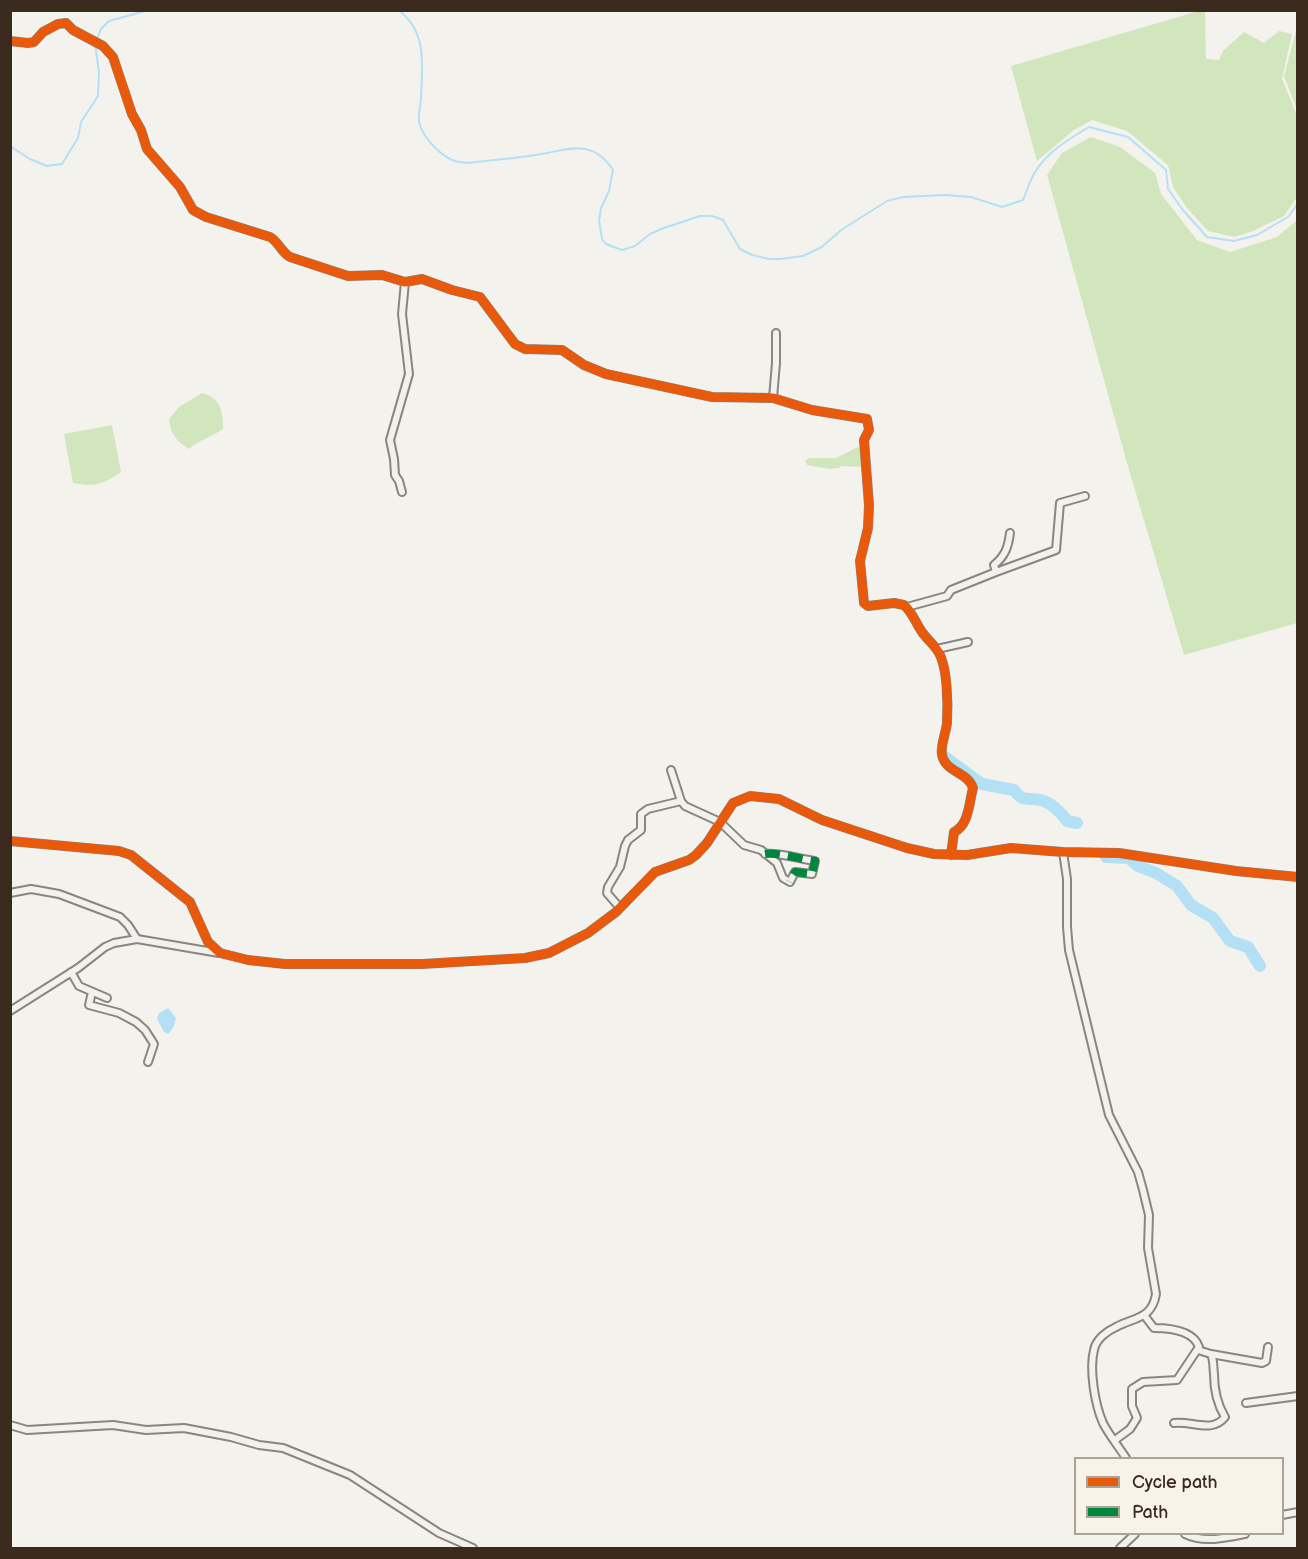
<!DOCTYPE html>
<html>
<head>
<meta charset="utf-8">
<style>
	body { margin:0 }
	#map { position:relative; width:1308px; height:1559px; overflow:hidden; background:#f4f2ec; font-family:"Balsamiq Sans",sans-serif }
	canvas { display:block }
	.frame { position:absolute; inset:0; border:12px solid #3b2a1e; pointer-events:none }
	.legend { position:absolute; left:1074px; top:1457px; width:210px; height:78px; box-sizing:border-box; background:#f7f3e8; border:2px solid #aca397; margin:0; padding:8px 10px; list-style:none; font-size:18px; color:#3b2a1e }
	.legend li { display:flex; align-items:center; gap:12px; height:30px }
	.legend b { width:30px; border:2px solid #aca397 }
</style>
</head>
<body>
<div id="map">
<canvas width="1308" height="1559"></canvas>
<div class="frame"></div>
<ul class="legend">
<li><b style="height:8px;background:#e8590c"></b>Cycle path</li>
<li><b style="height:8px;background:#00873e"></b>Path</li>
</ul>
</div>
<script>
const ctx = document.querySelector('canvas').getContext('2d');
ctx.lineJoin = 'round';
function paint(path, color) { ctx.fillStyle = color; ctx.fill(path, 'evenodd'); }
function strokePath(path, color, width, dash) { ctx.strokeStyle = color; ctx.lineWidth = width; ctx.lineCap = dash ? 'butt' : 'round'; ctx.setLineDash(dash || []); ctx.stroke(path); }
paint(new Path2D(`
	M 1202,10 L 1205,11 L 1206,59 L 1219,60 L 1223,51 L 1244,32 L 1264,43 L 1279,31 L 1292,34 L 1282,79 L 1297,115 L 1297,197 L 1284,216 L 1253,231 L 1234,237 L 1208,231 L 1187,208 L 1173,187 L 1168,165 L 1127,131 L 1092,120 L 1074,130 L 1037,161 L 1011,66 Z
	M 1297,27 L 1297,110 L 1284,76 Z
	M 1091,137 L 1120,147 L 1155,173 L 1161,194 L 1197,240 L 1230,252 L 1277,237 L 1297,220 L 1297,623 L 1184,655 L 1127,463 L 1047,175 L 1062,153 Z
	M 202,393 C 221,398 223,411 223,429 C 211,437 199,440 189,449 C 176,441 171,434 169,419 L 179,407 Z
	M 112,425 L 121,472 C 103,485 94,487 73,483 L 64,434 Z
	M 858,447 L 864,449 L 863,467 L 841,466 L 840,468 L 829,469 L 807,465 L 805,461 L 809,458 L 836,458 Z`), '#d2e6be');
paint(new Path2D(`
	M 168,1008 L 176,1018 L 173,1028 L 168,1034 L 164,1032 L 157,1019 L 159,1013 Z`), '#b4e0f6');
strokePath(new Path2D(`
	M 398,10 C 428,31 422,67 421,98 C 421,106 418,113 419,121 C 421,135 437,152 450,159 C 461,165 473,162 485,161 C 502,159 519,158 535,155 C 566,151 591,136 613,170 L 609,191 L 601,208 L 599,221 L 602,239 L 606,244 L 622,250 L 635,246 L 650,234 L 661,229 L 700,216 L 712,216 L 723,220 L 740,249 L 752,255 L 769,259 L 780,259 L 803,256 L 822,247 L 841,230 L 887,201 L 903,197 L 945,195 L 971,197 L 1002,207 L 1023,200 C 1026,194 1027,188 1030,182 C 1041,155 1066,141 1089,127 L 1128,137 L 1166,170 L 1168,189 L 1182,209 L 1207,237 L 1234,241 L 1257,235 L 1288,217 L 1298,203
	M 10,146 L 30,159 L 47,166 L 62,164 L 78,138 L 81,122 L 98,96 L 99,72 L 95,44 L 101,29 L 109,21 L 149,10`), '#b4e0f6', 2);
strokePath(new Path2D(`
	M 945,757 L 982,784 L 1014,790 C 1024,803 1026,797 1040,800 C 1049,801 1062,813 1067,821 L 1077,823
	M 1106,857 L 1129,858 L 1138,866 L 1156,873 L 1177,886 L 1191,905 L 1213,918 L 1230,941 L 1248,947 L 1260,966`), '#b4e0f6', 12);
const minor = new Path2D(`
	M 10,41 L 28,43 L 34,42 L 43,32 L 58,24 L 66,23 L 73,30 L 103,46 L 113,57 L 132,114 L 141,130 L 147,149 L 180,187 L 193,210 L 206,217 L 270,237 C 279,242 281,252 290,257 L 348,276 L 382,275 L 405,282 L 422,279 L 452,290 L 480,297 L 515,344 L 525,349 L 562,350 L 584,365 L 606,374 L 712,397 L 773,398 L 812,410 L 867,419 L 869,430 L 864,440 L 869,505 L 868,528 L 860,561 L 864,603 L 868,606 L 894,603 L 904,605 C 912,612 916,623 922,632 C 927,639 933,644 937,650 C 948,664 948,706 947,723 C 946,733 940,746 942,755 C 945,772 968,772 973,788 C 969,803 969,825 954,832 L 951,855
	M 773,398 L 776,363 L 776,333
	M 402,492 L 399,481 L 395,475 L 394,459 L 390,440 L 409,374 L 402,314 L 405,282
	M 1010,533 C 1008,548 1005,556 994,565 L 996,572 L 1056,550 L 1060,503 L 1085,496
	M 907,607 L 947,596 L 951,590 L 996,572
	M 937,649 L 968,642
	M 671,770 L 681,801 L 685,806 L 720,822 L 744,845 L 761,850 L 777,863 L 783,878 L 790,882 L 795,872 L 812,874 L 815,861 C 799,859 779,852 765,854
	M 10,841 L 119,851 L 131,855 L 190,902 L 208,942 L 220,953 L 248,960 L 285,964 L 422,964 L 525,958 L 549,953 L 588,933 L 616,912 L 655,872 L 689,860 L 696,855 L 707,843 L 733,803 L 750,796 L 779,799 L 822,820 L 907,848 L 934,854 L 967,855 L 1011,848 L 1063,852 L 1119,853 L 1236,871 L 1298,877
	M 1063,852 L 1067,879 L 1067,927 L 1069,950 L 1109,1115 L 1138,1172 L 1143,1190 L 1149,1215 L 1148,1248 L 1156,1294 C 1152,1319 1135,1317 1116,1327 C 1107,1331 1096,1339 1094,1350 C 1089,1370 1095,1405 1103,1423 C 1109,1435 1119,1447 1126,1458
	M 10,893 L 31,889 L 59,894 L 120,917 L 128,925 L 137,939
	M 620,908 L 607,893 L 608,887 L 620,867 L 625,846 L 628,840 L 641,830 L 641,814 L 648,809 L 681,801
	M 71,972 L 79,986 L 107,998
	M 92,992 L 89,1005 L 119,1013 L 136,1022 L 145,1030 L 154,1044 L 148,1062
	M 10,1011 L 78,968 L 105,947 L 114,943 L 137,939 L 219,953
	M 1211,1354 L 1262,1363 L 1266,1361 L 1268,1347
	M 1246,1403 L 1298,1396
	M 1174,1423 C 1190,1420 1212,1434 1225,1417 C 1217,1404 1214,1389 1214,1374 C 1213,1366 1214,1361 1211,1354 L 1198,1350
	M 10,1425 L 27,1430 L 113,1425 L 146,1430 L 184,1428 L 231,1437 L 259,1445 L 283,1448 L 350,1475 L 439,1533 L 473,1548
	M 1115,1440 L 1130,1429 L 1137,1418 L 1132,1406 L 1132,1389 L 1143,1382 L 1177,1380 L 1199,1347 C 1193,1330 1169,1328 1154,1328 L 1144,1315
	M 1282,1515 L 1298,1512
	M 1185,1534 C 1203,1543 1226,1538 1245,1534
	M 1120,1548 L 1135,1534`);
strokePath(minor, '#898580', 10);
strokePath(minor, '#f2f1ed', 6);
strokePath(new Path2D(`
	M 765,854 C 779,852 799,859 815,861 L 812,874 L 795,872 L 790,882`), '#00873e', 8, [15, 8]);
strokePath(new Path2D(`
	M 10,41 L 28,43 L 34,42 L 43,32 L 58,24 L 66,23 L 73,30 L 103,46 L 113,57 L 132,114 L 141,130 L 147,149 L 180,187 L 193,210 L 206,217 L 270,237 C 279,242 281,252 290,257 L 348,276 L 382,275 L 405,282 L 422,279 L 452,290 L 480,297 L 515,344 L 525,349 L 562,350 L 584,365 L 606,374 L 712,397 L 773,398 L 812,410 L 867,419 L 869,430 L 864,440 L 869,505 L 868,528 L 860,561 L 864,603 L 868,606 L 894,603 L 904,605 C 912,612 916,623 922,632 C 927,639 933,644 937,650 C 948,664 948,706 947,723 C 946,733 940,746 942,755 C 945,772 968,772 973,788 C 969,803 969,825 954,832 L 951,855
	M 10,841 L 119,851 L 131,855 L 190,902 L 208,942 L 220,953 L 248,960 L 285,964 L 422,964 L 525,958 L 549,953 L 588,933 L 616,912 L 655,872 L 689,860 L 696,855 L 707,843 L 733,803 L 750,796 L 779,799 L 822,820 L 907,848 L 934,854 L 967,855 L 1011,848 L 1063,852 L 1119,853 L 1236,871 L 1298,877`), '#e8590c', 9);
</script>
</body>
</html>
